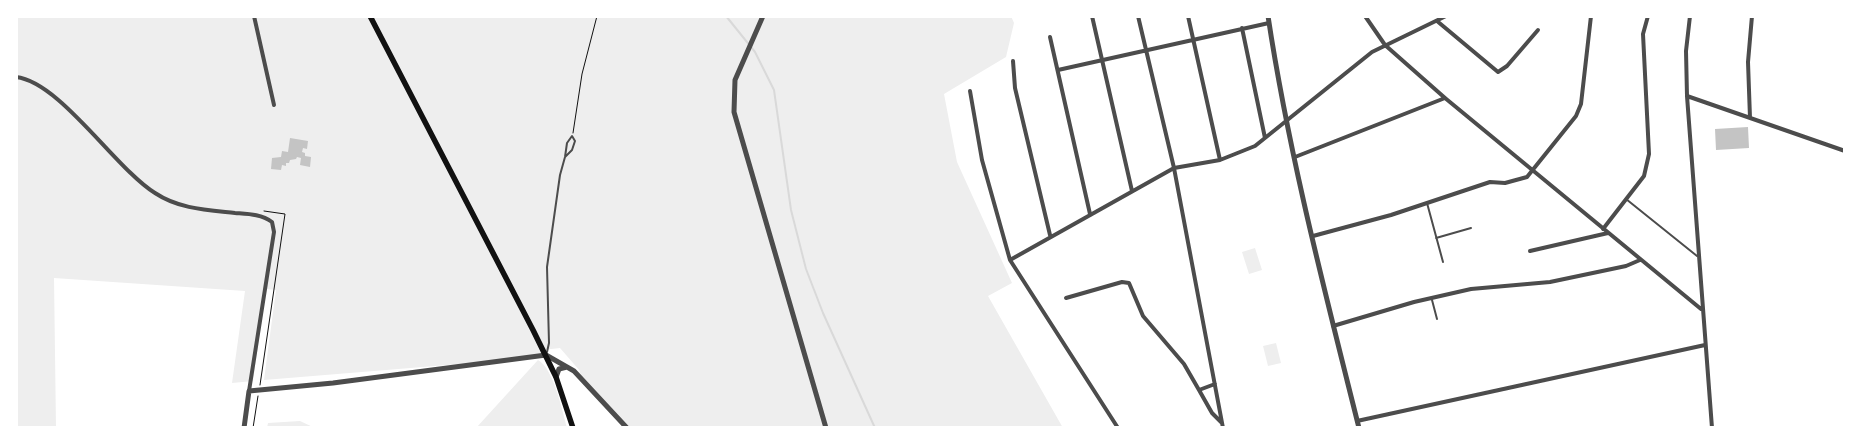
<!DOCTYPE html>
<html>
<head>
<meta charset="utf-8">
<style>
	body { margin:0 }
	#map { position:relative; width:1861px; height:444px; overflow:hidden; background:#fff; font-family:Barlow,sans-serif }
	canvas { display:block }
	.frame { position:absolute; inset:0; border:18px solid #fff; pointer-events:none }
</style>
</head>
<body>
<div id="map">
<canvas width="1861" height="444"></canvas>
<div class="frame"></div>
</div>
<script>
const ctx = document.querySelector('canvas').getContext('2d');
ctx.lineJoin = 'round';
function paint(path, color) { ctx.fillStyle = color; ctx.fill(path, 'evenodd'); }
function strokePath(path, color, width, dash) { ctx.strokeStyle = color; ctx.lineWidth = width; ctx.lineCap = dash ? 'butt' : 'round'; ctx.setLineDash(dash || []); ctx.stroke(path); }
paint(new Path2D(`
	M 16,16 L 1011,16 L 1014,23 L 1006,57 L 944,94 L 957,162 L 1012,283 L 988,296 L 1063,428 L 627,428 L 579,377 L 580,371 L 560,348 L 542,350 L 545,357 L 264,380 L 276,290 L 266,289 L 253,381 L 232,383 L 245,291 L 54,278 L 56,428 L 16,428 Z
	M 1255,248 L 1262,270 L 1249,274 L 1242,252 Z
	M 1276,343 L 1281,363 L 1268,366 L 1263,346 Z
	M 538,360 C 554,369 562,410 567,428 L 476,428 Z
	M 300,421 L 315,428 L 267,428 L 268,423 Z`), '#eee');
strokePath(new Path2D(`
	M 726,16 L 755,52 L 774,90 L 791,210 L 806,269 L 823,313 L 875,428`), '#d9d9d9', 2);
paint(new Path2D(`
	M 1748,127 L 1749,148 L 1716,150 L 1715,129 Z
	M 290,138 L 308,141 L 307,149 L 303,148 L 302,152 L 305,153 L 305,156 L 311,157 L 310,167 L 300,165 L 301,158 L 297,157 L 296,159 L 290,160 L 289,163 L 286,163 L 286,166 L 282,165 L 281,170 L 271,169 L 272,158 L 281,157 L 282,151 L 288,152 Z`), '#c4c4c4');
strokePath(new Path2D(`
	M 573,133 L 582,74 L 597,16
	M 260,385 L 285,214 L 264,211
	M 253,428 L 258,396`), '#111', 1);
strokePath(new Path2D(`
	M 1626,199 L 1697,256
	M 1427,203 L 1443,262
	M 1436,238 L 1471,228
	M 1432,300 L 1437,319
	M 547,352 L 549,343 L 547,267 L 560,175 L 565,157 L 567,143 L 572,136 L 575,141 L 572,150 L 565,157`), '#4c4c4c', 2);
strokePath(new Path2D(`
	M 254,16 L 274,105
	M 1092,16 L 1132,191
	M 1138,16 L 1174,168 L 1223,428
	M 1188,16 L 1220,160
	M 1365,16 L 1385,45 L 1445,98 L 1701,309
	M 1690,16 L 1686,51 L 1687,96 L 1712,428
	M 1437,21 L 1498,72 L 1507,66 L 1538,30
	M 1242,28 L 1265,138
	M 1050,37 L 1090,214
	M 1013,61 L 1015,88 L 1050,235
	M 1058,70 L 1269,23
	M 16,77 C 60,82 115,168 155,193 C 179,209 207,210 235,213 C 248,214 261,214 272,222 L 274,232 L 249,391
	M 970,91 L 982,160 L 1010,260 L 1118,428
	M 1687,96 L 1845,151
	M 1750,118 L 1748,62 L 1752,16
	M 1295,157 L 1445,98
	M 1603,229 L 1644,176 L 1649,154 L 1643,34 L 1648,16
	M 1313,236 L 1391,215 L 1490,182 L 1505,183 L 1527,177 L 1576,116 L 1581,104 L 1591,16
	M 1530,251 L 1608,233
	M 1010,260 L 1174,168 L 1220,160 L 1255,146 L 1372,52 L 1446,16
	M 1066,298 L 1122,282 L 1129,283 L 1143,316 L 1184,364 L 1199,390 L 1215,384
	M 1333,326 L 1414,302 L 1471,289 L 1550,282 L 1626,266 L 1640,260
	M 1199,390 L 1212,413 L 1221,422
	M 1357,421 L 1705,345`), '#4c4c4c', 4);
strokePath(new Path2D(`
	M 763,16 L 735,80 L 734,112 L 826,428
	M 1268,16 C 1289,155 1325,292 1359,428
	M 556,377 L 559,369 L 567,367
	M 244,428 L 249,391 L 333,383 L 546,355 L 574,371 L 627,428`), '#4c4c4c', 5);
strokePath(new Path2D(`
	M 370,16 L 533,330 L 556,377 L 573,428`), '#111', 5.5);
</script>
</body>
</html>
